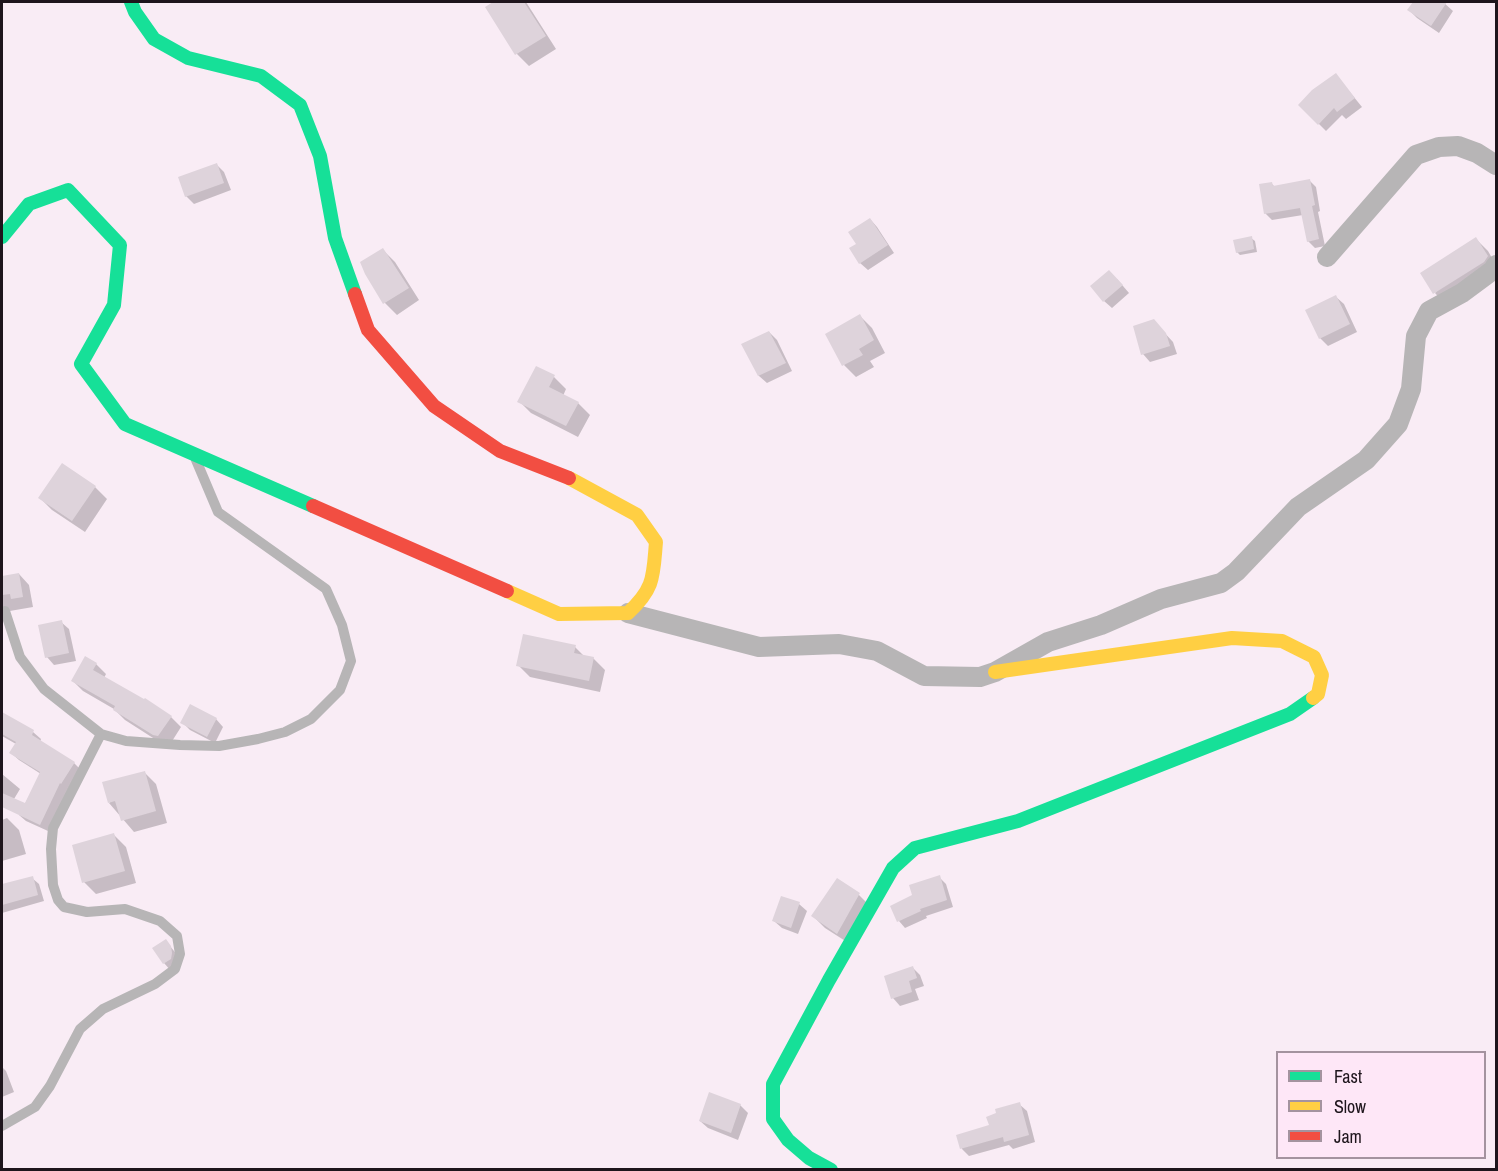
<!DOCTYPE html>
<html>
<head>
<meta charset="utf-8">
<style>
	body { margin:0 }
	#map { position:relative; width:1498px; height:1171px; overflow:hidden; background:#f9ecf5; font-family:"Archivo Narrow",sans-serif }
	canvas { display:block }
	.frame { position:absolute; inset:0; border:3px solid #1e151c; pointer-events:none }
	.legend { position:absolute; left:1276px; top:1051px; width:210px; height:108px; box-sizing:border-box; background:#fee7f7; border:2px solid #a4939f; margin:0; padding:8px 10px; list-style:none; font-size:18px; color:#1e151c }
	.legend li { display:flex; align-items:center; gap:12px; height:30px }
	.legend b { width:30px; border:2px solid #a4939f }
</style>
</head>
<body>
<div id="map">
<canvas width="1498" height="1171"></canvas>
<div class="frame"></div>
<ul class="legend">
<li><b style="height:8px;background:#16e098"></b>Fast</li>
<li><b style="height:8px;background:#ffcf43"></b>Slow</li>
<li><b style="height:8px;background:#f24e42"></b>Jam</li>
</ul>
</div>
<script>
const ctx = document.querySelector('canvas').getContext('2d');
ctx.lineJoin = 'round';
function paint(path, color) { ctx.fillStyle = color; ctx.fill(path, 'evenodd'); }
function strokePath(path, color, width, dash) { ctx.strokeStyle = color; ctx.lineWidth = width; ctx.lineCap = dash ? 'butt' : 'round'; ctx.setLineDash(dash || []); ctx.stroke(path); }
paint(new Path2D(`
	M 496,2 L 526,2 L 556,49 L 529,66 L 517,54 L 487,7 Z
	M 1415,2 L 1443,2 L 1453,11 L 1439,33 L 1417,18 L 1409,10 Z
	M 1336,75 L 1362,107 L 1346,119 L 1342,115 L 1326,131 L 1300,105 Z
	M 217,165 L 224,172 L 231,190 L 194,204 L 186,196 Z
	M 1310,181 L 1316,187 L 1320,211 L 1318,212 L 1325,246 L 1315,248 L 1308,241 L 1303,215 L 1272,220 L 1265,213 L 1272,184 L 1275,187 Z
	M 870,219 L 877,227 L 894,253 L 868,270 L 860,263 L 858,244 Z
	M 1251,238 L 1255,241 L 1257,252 L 1240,255 L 1237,252 Z
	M 1476,239 L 1488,251 L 1496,265 L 1446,305 L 1435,293 Z
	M 383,250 L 395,262 L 419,300 L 397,315 L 385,303 Z
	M 1117,279 L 1129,293 L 1112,308 L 1104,301 Z
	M 1336,297 L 1344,304 L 1357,332 L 1328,346 L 1320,338 Z
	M 860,316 L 872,328 L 885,353 L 870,361 L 874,367 L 856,377 L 844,365 Z
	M 1161,329 L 1173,342 L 1177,354 L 1150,362 L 1143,354 Z
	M 769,332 L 777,340 L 792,371 L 767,383 L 759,376 L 743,345 Z
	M 536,368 L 554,377 L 566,389 L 563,396 L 578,403 L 590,415 L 578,437 L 531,413 L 519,401 Z
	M 95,487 L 107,499 L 85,532 L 52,510 L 40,498 Z
	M 19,574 L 29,585 L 33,607 L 4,612 L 2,614 L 2,577 Z
	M 61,622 L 69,629 L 76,661 L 54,665 L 47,657 Z
	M 575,647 L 585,657 L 593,658 L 605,670 L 600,692 L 530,677 L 518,665 Z
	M 96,664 L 106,674 L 104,678 L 171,717 L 181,727 L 169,746 L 164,745 L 125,720 L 114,709 L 83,691 L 73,681 Z
	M 2,714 L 33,732 L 41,739 L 40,742 L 74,763 L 82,771 L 48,831 L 26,821 L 19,815 L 41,774 L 19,760 L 11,753 L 16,744 L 2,736 Z
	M 216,719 L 223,727 L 215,743 L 190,730 L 182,722 Z
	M 144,772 L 156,784 L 167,823 L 134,832 L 109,803 Z
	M 2,774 L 20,789 L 11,804 L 2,799 Z
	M 7,818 L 19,830 L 26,854 L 2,861 L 2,820 Z
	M 114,835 L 126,847 L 136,883 L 96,894 L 84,882 Z
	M 939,877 L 946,884 L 953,907 L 926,916 L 927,918 L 905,928 L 899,921 L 891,907 L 914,895 Z
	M 32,878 L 39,884 L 44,901 L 2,913 L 2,886 Z
	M 837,880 L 859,895 L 871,907 L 850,944 L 825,928 L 813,916 Z
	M 799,904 L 807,911 L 798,934 L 782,928 L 774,921 Z
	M 166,941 L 178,956 L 171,971 L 164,963 Z
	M 913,968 L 920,975 L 924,986 L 915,989 L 919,1000 L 900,1006 L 893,998 Z
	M 2,1067 L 6,1071 L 14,1092 L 2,1097 Z
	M 1019,1104 L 1027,1111 L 1035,1142 L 1013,1149 L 1009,1145 L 969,1156 L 962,1149 L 958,1136 L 992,1126 Z
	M 740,1105 L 748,1113 L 738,1140 L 708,1128 L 700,1121 Z`), '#0003');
paint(new Path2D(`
	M 493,2 L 524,2 L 546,36 L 515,55 L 485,7 Z
	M 1413,2 L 1447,2 L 1431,26 L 1407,10 Z
	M 1336,73 L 1355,98 L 1337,112 L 1334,108 L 1318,125 L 1298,105 L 1312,90 Z
	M 217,163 L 224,183 L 185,197 L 178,177 Z
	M 1310,179 L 1315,205 L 1312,206 L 1319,239 L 1307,242 L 1300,208 L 1264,214 L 1259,184 L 1272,182 L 1273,186 Z
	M 870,218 L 888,245 L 859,264 L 849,248 L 856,244 L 848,232 Z
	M 1252,236 L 1254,249 L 1236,253 L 1233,240 Z
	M 1476,237 L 1488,256 L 1484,262 L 1433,294 L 1420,273 Z
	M 383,248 L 409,288 L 383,304 L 365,274 L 360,262 Z
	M 1109,270 L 1123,285 L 1103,302 L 1090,286 Z
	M 1336,295 L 1350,324 L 1319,339 L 1305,310 Z
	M 860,314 L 874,340 L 859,349 L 863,355 L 842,366 L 825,334 Z
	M 1154,319 L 1166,333 L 1170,346 L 1141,355 L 1133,326 Z
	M 769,331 L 786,363 L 758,376 L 741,344 Z
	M 536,366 L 555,375 L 549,387 L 579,402 L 566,426 L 517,402 Z
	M 62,463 L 96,486 L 72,521 L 38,498 Z
	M 19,573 L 23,597 L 11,599 L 10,594 L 2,595 L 2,576 Z
	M 62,620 L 69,653 L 45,658 L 38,625 Z
	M 523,634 L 576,645 L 574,653 L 594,657 L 589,681 L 516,666 Z
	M 85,656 L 97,663 L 93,670 L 144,699 L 145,698 L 172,716 L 158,736 L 153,735 L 113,710 L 115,706 L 71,681 Z
	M 190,704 L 217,718 L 207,737 L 180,723 Z
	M 2,712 L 34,730 L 32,735 L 75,762 L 61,784 L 60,783 L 40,825 L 2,807 L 2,793 L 25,803 L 40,772 L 9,753 L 16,742 L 2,734 Z
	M 145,771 L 156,811 L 121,821 L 115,801 L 108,803 L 102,782 Z
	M 114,833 L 125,871 L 82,883 L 72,845 Z
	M 940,875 L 947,900 L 920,909 L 921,911 L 897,922 L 890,906 L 912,895 L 909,885 Z
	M 33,876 L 38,895 L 2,905 L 2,884 Z
	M 837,878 L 860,893 L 837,934 L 811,916 Z
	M 781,896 L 800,902 L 791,928 L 772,921 Z
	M 166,939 L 171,946 L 172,953 L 171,959 L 163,964 L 152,948 Z
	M 913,966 L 917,978 L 909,981 L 912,992 L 891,999 L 884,976 Z
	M 709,1092 L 741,1104 L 731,1133 L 699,1121 Z
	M 1020,1102 L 1029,1135 L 1004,1142 L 1003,1137 L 960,1149 L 956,1135 L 989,1125 L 986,1117 L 996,1113 L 995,1109 Z`), '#ded3db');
strokePath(new Path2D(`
	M 5,611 L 20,657 L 44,689 L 101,734 L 126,741 L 180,745 L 219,746 L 258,739 L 285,732 L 311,719 L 340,690 L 351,661 L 342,625 L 326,589 L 218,512 L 196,460
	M 2,1126 L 35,1107 L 50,1086 L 80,1029 L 103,1009 L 155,984 L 175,969 L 180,954 L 177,936 L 160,921 L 125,909 L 87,912 L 64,907 L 58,900 L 53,885 L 51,849 L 53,828 L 101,734`), '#b7b5b6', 10);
strokePath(new Path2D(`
	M 1327,257 L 1416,155 L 1439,147 L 1458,146 L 1477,153 L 1496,165
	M 628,613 L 759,647 L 839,644 L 877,651 L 924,676 L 980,677 L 995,672 L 1048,642 L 1101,625 L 1161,599 L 1221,583 L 1236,572 L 1298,507 L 1366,460 L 1398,424 L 1411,389 L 1416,336 L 1429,311 L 1462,293 L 1493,270 L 1496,265`), '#b7b5b6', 20);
strokePath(new Path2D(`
	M 131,2 L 135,12 L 154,39 L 188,58 L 261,76 L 300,105 L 320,156 L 335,238 L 355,294
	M 2,237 L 29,204 L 68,190 L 120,245 L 114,305 L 81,364 L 125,424 L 313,506
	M 831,1170 L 809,1158 L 788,1140 L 773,1119 L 773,1084 L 829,980 L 893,868 L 915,848 L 1018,821 L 1290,714 L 1313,698`), '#16e098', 14);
strokePath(new Path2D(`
	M 507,591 L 559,614 L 628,613 C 655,588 653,576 656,542 L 637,515 L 569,478
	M 995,672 L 1232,638 L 1282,641 L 1314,657 L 1322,675 L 1318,694 L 1313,698`), '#ffcf43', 14);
strokePath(new Path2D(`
	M 355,294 L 368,330 L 434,406 L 500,451 L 569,478
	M 313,506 L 507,591`), '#f24e42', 14);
</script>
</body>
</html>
